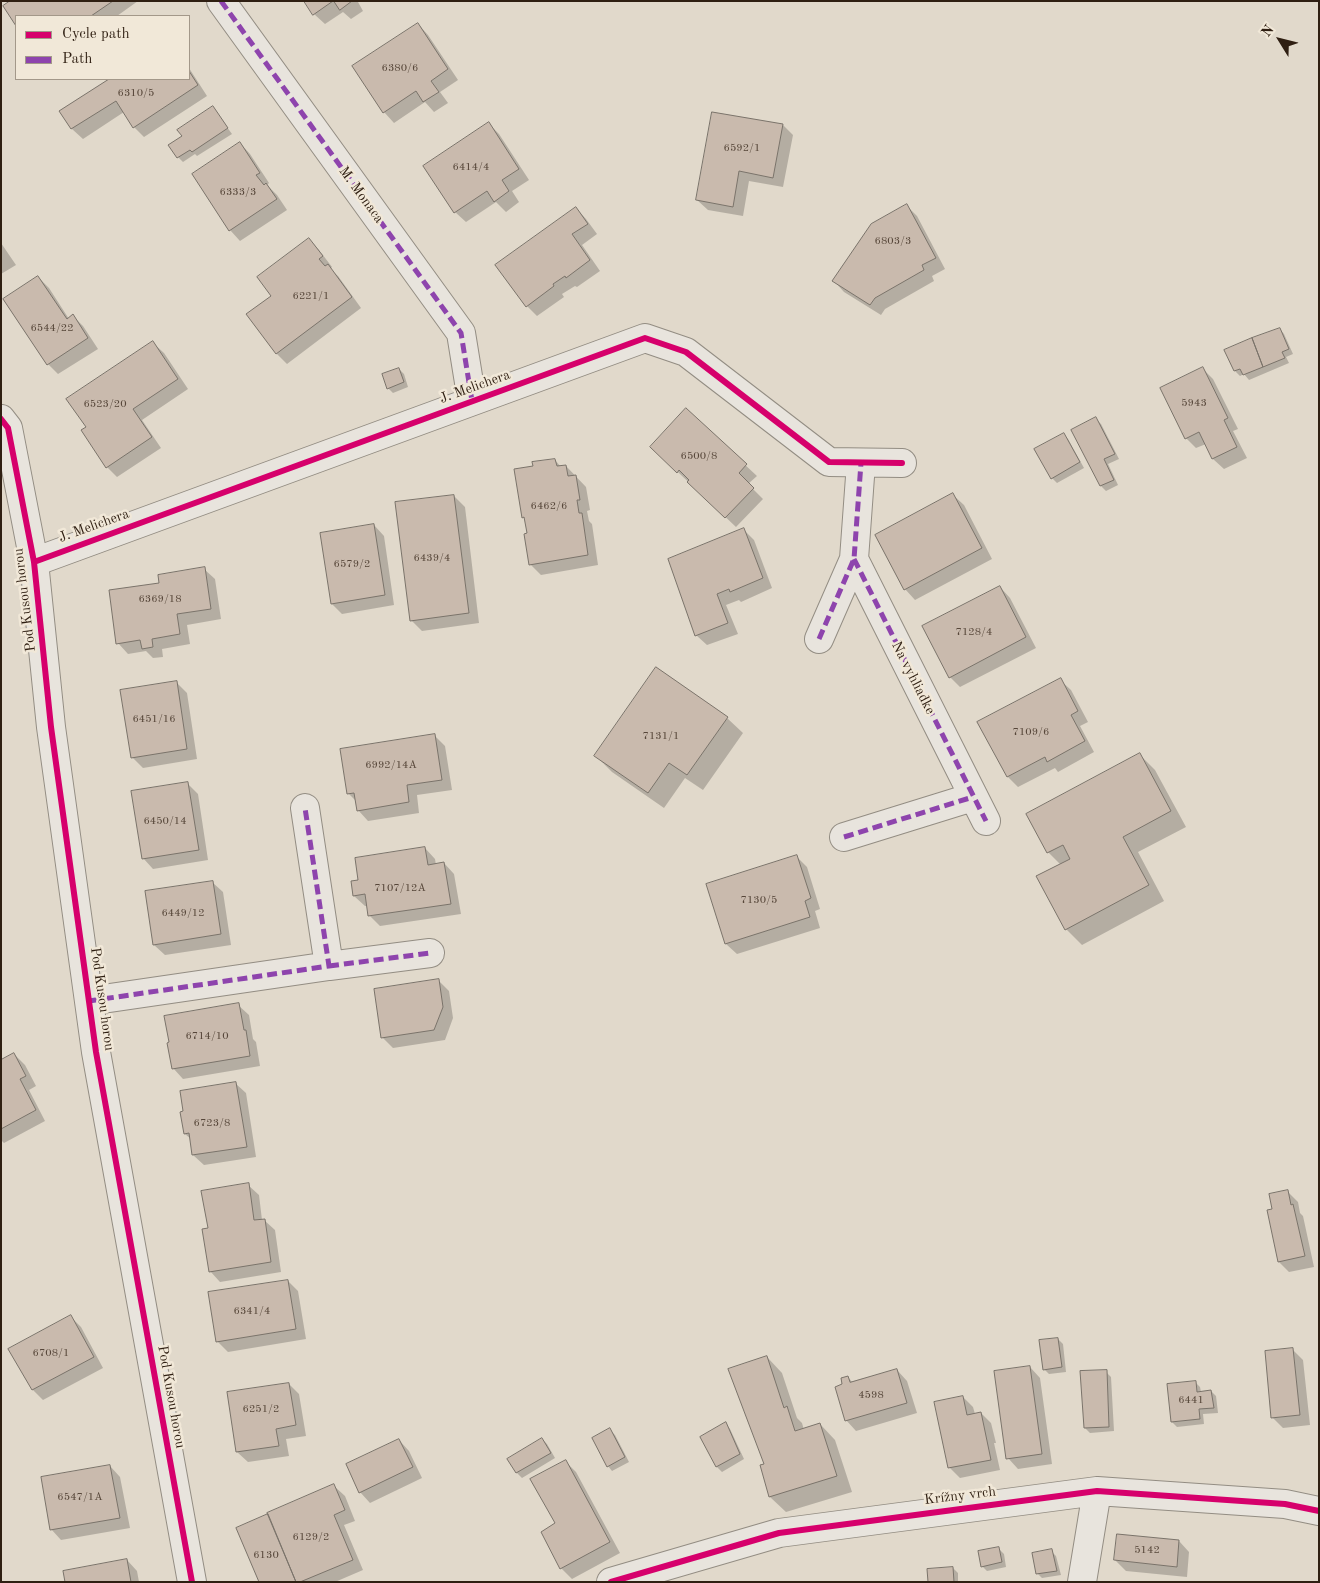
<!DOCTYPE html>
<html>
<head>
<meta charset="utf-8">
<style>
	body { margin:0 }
	#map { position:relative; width:1320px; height:1583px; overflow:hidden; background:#e1d9cb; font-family:"Old Standard TT",serif }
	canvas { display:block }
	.frame { position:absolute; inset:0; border:2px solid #2f1f12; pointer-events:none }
	.legend { position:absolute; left:15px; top:15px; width:175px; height:65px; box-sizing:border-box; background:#f1e8d8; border:1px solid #a39889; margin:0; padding:6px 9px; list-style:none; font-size:15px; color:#2f1f12 }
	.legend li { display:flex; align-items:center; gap:10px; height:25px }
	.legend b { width:25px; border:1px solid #a39889 }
	.north { position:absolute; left:1255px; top:15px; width:50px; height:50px; -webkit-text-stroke:4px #f1e8d8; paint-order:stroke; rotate:306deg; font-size:14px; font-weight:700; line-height:20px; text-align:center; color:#2f1f12 }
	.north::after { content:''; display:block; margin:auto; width:18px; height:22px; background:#2f1f12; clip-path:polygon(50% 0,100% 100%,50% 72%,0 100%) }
</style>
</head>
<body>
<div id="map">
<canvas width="1320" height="1583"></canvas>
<div class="frame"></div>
<ul class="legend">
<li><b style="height:6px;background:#d6006c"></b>Cycle path</li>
<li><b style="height:6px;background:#8e44ad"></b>Path</li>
</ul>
<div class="north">N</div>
</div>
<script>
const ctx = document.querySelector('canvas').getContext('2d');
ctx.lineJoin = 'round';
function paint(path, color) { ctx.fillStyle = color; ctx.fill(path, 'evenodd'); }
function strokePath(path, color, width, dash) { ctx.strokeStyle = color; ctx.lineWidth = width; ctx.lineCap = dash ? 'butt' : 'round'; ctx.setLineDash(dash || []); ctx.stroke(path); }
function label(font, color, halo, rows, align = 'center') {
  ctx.font = font + ' "Old Standard TT",serif'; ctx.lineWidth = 5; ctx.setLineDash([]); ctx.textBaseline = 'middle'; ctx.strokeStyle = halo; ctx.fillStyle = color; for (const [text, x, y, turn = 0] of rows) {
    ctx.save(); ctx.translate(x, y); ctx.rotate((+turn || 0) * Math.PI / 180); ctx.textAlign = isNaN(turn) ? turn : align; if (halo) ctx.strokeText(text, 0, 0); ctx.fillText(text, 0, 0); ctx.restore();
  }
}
paint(new Path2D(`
	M 13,1 L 138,1 L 117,16 L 16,16 L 16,23 L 5,7 Z
	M 306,1 L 359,1 L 358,2 L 363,11 L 351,19 L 343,12 L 325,24 L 314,14 Z
	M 418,24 L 428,35 L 458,80 L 440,92 L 448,103 L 434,112 L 425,102 L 394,123 L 384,112 Z
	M 189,68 L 207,96 L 144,137 L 134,127 L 124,112 L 83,139 L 72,129 L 61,111 L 110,79 L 189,79 Z
	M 213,108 L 232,134 L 197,156 L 195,154 L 183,162 L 178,157 L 183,137 Z
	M 489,124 L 499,134 L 529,180 L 512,191 L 519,202 L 506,212 L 496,202 L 466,222 L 455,212 Z
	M 783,125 L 793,135 L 783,187 L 749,181 L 743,216 L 708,210 L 697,200 Z
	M 240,143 L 250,154 L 269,183 L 267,185 L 277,195 L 287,210 L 240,241 L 230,230 Z
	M 907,206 L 917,216 L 945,269 L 932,276 L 934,281 L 885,309 L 881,315 L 844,292 L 834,281 Z
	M 576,208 L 586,219 L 597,234 L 582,245 L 600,271 L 577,287 L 575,286 L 562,294 L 564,297 L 537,316 L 527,306 Z
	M 309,239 L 319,250 L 332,267 L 330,269 L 338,276 L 361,308 L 287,364 L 277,354 L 272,296 Z
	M 1,243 L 16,265 L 1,274 Z
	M 38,277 L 49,288 L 69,319 L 73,316 L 83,326 L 98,349 L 58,374 L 48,364 Z
	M 1280,329 L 1284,334 L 1293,354 L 1286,357 L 1289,363 L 1249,380 L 1244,374 L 1240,376 L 1235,371 L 1226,350 Z
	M 153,343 L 164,353 L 188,389 L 142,420 L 161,448 L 117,477 L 107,467 Z
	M 399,369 L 404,374 L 408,387 L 393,393 L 388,388 Z
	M 1203,369 L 1213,379 L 1238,429 L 1233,431 L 1247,458 L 1224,469 L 1213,459 L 1206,444 L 1196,448 L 1186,438 Z
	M 686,410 L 757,476 L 748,484 L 763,499 L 736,527 L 662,457 Z
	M 1096,419 L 1101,424 L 1119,459 L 1108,464 L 1118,485 L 1106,491 L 1101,486 L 1073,431 Z
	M 1063,434 L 1068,439 L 1084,468 L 1057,483 L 1052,478 Z
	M 555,460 L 561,467 L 566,466 L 586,487 L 590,510 L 587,511 L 589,521 L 592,524 L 598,565 L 541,575 L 530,564 L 526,520 L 523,517 L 534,467 Z
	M 953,495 L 964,505 L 992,559 L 915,600 L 905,589 Z
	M 454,496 L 465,507 L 479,623 L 422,631 L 411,620 Z
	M 374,525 L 384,536 L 394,605 L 342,614 L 332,604 Z
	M 744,530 L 754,540 L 772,588 L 741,602 L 739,600 L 726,605 L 738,634 L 707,645 L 696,635 Z
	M 204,569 L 215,579 L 221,619 L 187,625 L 190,644 L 162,649 L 163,657 L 153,658 L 146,651 L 128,654 L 118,643 L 160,584 Z
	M 1000,587 L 1010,598 L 1036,648 L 960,687 L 950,677 Z
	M 1060,680 L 1071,690 L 1088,722 L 1080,726 L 1094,752 L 1058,772 L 1055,768 L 1018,787 L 1008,777 Z
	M 176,682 L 187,693 L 197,759 L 143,768 L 132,757 Z
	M 727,718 L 743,733 L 703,790 L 685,778 L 664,808 L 612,772 L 596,756 Z
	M 435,736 L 445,746 L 452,790 L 417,795 L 419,813 L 368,821 L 358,810 L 357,802 L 348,793 Z
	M 1139,754 L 1155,770 L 1186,827 L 1138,852 L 1164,901 L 1082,945 L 1066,929 L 1038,877 L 1061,865 L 1048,852 Z
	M 188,784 L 198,794 L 208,860 L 153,869 L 143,858 Z
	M 425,848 L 435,859 L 436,865 L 444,863 L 454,874 L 461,914 L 380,926 L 370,916 L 368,906 L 365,906 L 354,896 L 360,881 Z
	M 797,857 L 807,867 L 820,909 L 815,911 L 820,928 L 737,954 L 726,944 L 708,885 Z
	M 212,882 L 223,892 L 231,945 L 165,955 L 154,945 Z
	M 438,980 L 449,991 L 453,1018 L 445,1040 L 393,1048 L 383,1038 L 375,990 Z
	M 238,1005 L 249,1015 L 253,1039 L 256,1042 L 260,1066 L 183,1079 L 173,1068 Z
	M 14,1054 L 25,1065 L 36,1086 L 29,1090 L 45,1121 L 4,1143 L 1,1140 L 1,1061 Z
	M 235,1083 L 246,1093 L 256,1157 L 204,1165 L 193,1155 L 191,1139 L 185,1134 Z
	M 248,1185 L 259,1195 L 262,1220 L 264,1220 L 275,1230 L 281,1272 L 220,1282 L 210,1271 L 209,1229 Z
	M 1288,1192 L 1298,1202 L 1300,1213 L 1303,1216 L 1314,1267 L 1289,1272 L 1279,1262 L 1274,1210 Z
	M 288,1281 L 298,1291 L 306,1339 L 228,1352 L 217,1341 Z
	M 71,1317 L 81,1327 L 103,1368 L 43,1400 L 33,1390 L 10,1349 Z
	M 1058,1339 L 1063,1344 L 1066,1372 L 1049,1374 L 1044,1369 Z
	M 1292,1349 L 1303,1360 L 1310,1425 L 1283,1428 L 1272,1417 Z
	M 767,1357 L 782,1373 L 797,1418 L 802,1423 L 804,1430 L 820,1424 L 835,1440 L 852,1492 L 786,1512 L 770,1497 L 762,1466 L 766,1464 Z
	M 1030,1367 L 1040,1378 L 1052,1464 L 1018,1469 L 1008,1458 Z
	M 897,1370 L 907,1381 L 917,1413 L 856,1431 L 846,1420 L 843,1385 L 848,1377 L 853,1383 Z
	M 1106,1372 L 1111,1377 L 1114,1431 L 1090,1433 L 1085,1428 Z
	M 1195,1382 L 1200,1387 L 1201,1392 L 1211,1391 L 1216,1396 L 1218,1413 L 1203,1414 L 1204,1424 L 1177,1427 L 1172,1422 Z
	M 289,1384 L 299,1394 L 306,1436 L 286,1439 L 289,1456 L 248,1462 L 237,1452 L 228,1394 Z
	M 963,1397 L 973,1407 L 975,1414 L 981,1413 L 991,1423 L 996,1443 L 994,1443 L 1000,1470 L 960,1478 L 949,1467 Z
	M 726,1424 L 730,1429 L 744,1459 L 722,1472 L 717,1467 L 702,1438 Z
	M 610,1430 L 615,1435 L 629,1462 L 612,1471 L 608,1466 Z
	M 542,1439 L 547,1444 L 555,1458 L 522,1478 L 517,1473 L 509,1459 Z
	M 399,1440 L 409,1451 L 422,1478 L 370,1503 L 360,1492 Z
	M 566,1462 L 576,1472 L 620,1553 L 572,1579 L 561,1568 Z
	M 110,1466 L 120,1477 L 130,1528 L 61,1540 L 51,1529 Z
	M 334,1486 L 345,1496 L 355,1521 L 344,1525 L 363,1570 L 335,1582 L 260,1582 Z
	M 1179,1541 L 1189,1552 L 1187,1577 L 1126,1571 L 1115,1560 Z
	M 999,1549 L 1004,1554 L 1006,1567 L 987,1571 L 982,1566 Z
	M 1051,1551 L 1056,1556 L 1061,1575 L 1042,1578 L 1037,1573 Z
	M 127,1560 L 137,1571 L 139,1582 L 66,1582 Z
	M 953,1568 L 958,1573 L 958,1582 L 929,1582 Z`), '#0003');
const building = new Path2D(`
	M 10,1 L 113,1 L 91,16 L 16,16 L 16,26 L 3,6 Z
	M 304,1 L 333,1 L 313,15 Z
	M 334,1 L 352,1 L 340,10 Z
	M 418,23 L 448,69 L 431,81 L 439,92 L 423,102 L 416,91 L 383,113 L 352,66 Z
	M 189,71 L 198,85 L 133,128 L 116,101 L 71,129 L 59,111 L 109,79 L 189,79 Z
	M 213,106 L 228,128 L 192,152 L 190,150 L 177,158 L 168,145 L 182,136 L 177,130 Z
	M 712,112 L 783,124 L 773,178 L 739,171 L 733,207 L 696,200 Z
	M 489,122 L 519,169 L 502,180 L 509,191 L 494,202 L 487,191 L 454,213 L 423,166 Z
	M 240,142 L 260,173 L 256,175 L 264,185 L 266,183 L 277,199 L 229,231 L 192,174 Z
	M 907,204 L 936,258 L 922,265 L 924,270 L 875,298 L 870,305 L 832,281 L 871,224 Z
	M 576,207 L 588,224 L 572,234 L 590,260 L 566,278 L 565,276 L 553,284 L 554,286 L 526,307 L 495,265 Z
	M 309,238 L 323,256 L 319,259 L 325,266 L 328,264 L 352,297 L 276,354 L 246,314 L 271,296 L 257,277 Z
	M 38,276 L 67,319 L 73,314 L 88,338 L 47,365 L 3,299 Z
	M 1280,328 L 1289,349 L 1282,352 L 1285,358 L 1263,367 L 1252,338 Z
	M 1252,338 L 1263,367 L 1243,375 L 1240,369 L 1234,371 L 1224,350 Z
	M 153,341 L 178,379 L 133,409 L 152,437 L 106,468 L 81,430 L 86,427 L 66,399 Z
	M 1203,367 L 1228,418 L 1224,420 L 1237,447 L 1212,459 L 1199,432 L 1185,439 L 1160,388 Z
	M 399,368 L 404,382 L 387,389 L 382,374 Z
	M 686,408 L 747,464 L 739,473 L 754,488 L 725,518 L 687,482 L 689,480 L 679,470 L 677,473 L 650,447 Z
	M 1096,417 L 1115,454 L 1104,459 L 1114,480 L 1100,486 L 1071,430 Z
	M 1064,433 L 1080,462 L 1051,479 L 1034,449 Z
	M 555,459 L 557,466 L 566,465 L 568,476 L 576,475 L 580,500 L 577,500 L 579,513 L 582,513 L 588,555 L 529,565 L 524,534 L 527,533 L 524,517 L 522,518 L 514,469 L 533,466 L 532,462 Z
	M 953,493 L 982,548 L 904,590 L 875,535 Z
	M 454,495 L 469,613 L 410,621 L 395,502 Z
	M 374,524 L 385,595 L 331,604 L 320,533 Z
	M 744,528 L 763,578 L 730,592 L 729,589 L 717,594 L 728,623 L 695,636 L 668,559 Z
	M 205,567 L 211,609 L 177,614 L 180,634 L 152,639 L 153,647 L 142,649 L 140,640 L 116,644 L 109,590 L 159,583 L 158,575 Z
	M 1000,586 L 1026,637 L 949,678 L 922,626 Z
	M 656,667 L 728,717 L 687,775 L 669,763 L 648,793 L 594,756 Z
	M 1061,678 L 1078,711 L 1071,715 L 1085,741 L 1047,762 L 1045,757 L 1007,777 L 977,722 Z
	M 177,681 L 187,749 L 131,758 L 120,690 Z
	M 435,734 L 442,780 L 407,785 L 409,802 L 357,811 L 354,793 L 347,794 L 340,749 Z
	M 1140,753 L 1171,811 L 1123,837 L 1149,885 L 1065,930 L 1036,876 L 1070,859 L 1063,845 L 1047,853 L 1026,814 Z
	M 188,782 L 199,850 L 142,859 L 131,791 Z
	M 425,847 L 428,865 L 444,862 L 451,904 L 368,916 L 365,894 L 353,896 L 351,881 L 358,880 L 355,858 Z
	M 797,855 L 811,898 L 805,901 L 810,917 L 725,944 L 706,884 Z
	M 213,881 L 221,934 L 153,945 L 145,891 Z
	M 439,979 L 443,1007 L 434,1030 L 381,1038 L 374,989 Z
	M 239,1003 L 244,1030 L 246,1030 L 250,1056 L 172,1069 L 167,1043 L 169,1042 L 164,1016 Z
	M 14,1053 L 26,1076 L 20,1079 L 36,1110 L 1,1129 L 1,1060 Z
	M 236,1082 L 247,1147 L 192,1155 L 189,1133 L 184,1134 L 180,1112 L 183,1111 L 180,1091 Z
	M 249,1183 L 254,1220 L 265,1219 L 271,1262 L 209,1272 L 202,1229 L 208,1228 L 201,1191 Z
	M 1288,1190 L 1291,1205 L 1293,1204 L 1305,1256 L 1278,1262 L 1267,1210 L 1272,1209 L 1269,1194 Z
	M 288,1280 L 296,1329 L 216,1342 L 208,1292 Z
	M 71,1315 L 94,1357 L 32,1390 L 8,1349 Z
	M 1058,1338 L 1062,1367 L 1043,1370 L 1039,1340 Z
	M 1293,1348 L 1300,1415 L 1271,1418 L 1265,1351 Z
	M 767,1356 L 784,1408 L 787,1406 L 795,1431 L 820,1423 L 837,1476 L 769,1497 L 760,1465 L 764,1464 L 728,1369 Z
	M 1030,1366 L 1042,1454 L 1006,1459 L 994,1371 Z
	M 897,1369 L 907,1403 L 845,1421 L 835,1387 L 842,1384 L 841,1378 L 848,1376 L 850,1382 Z
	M 1107,1370 L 1109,1427 L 1084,1428 L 1080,1371 Z
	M 1196,1381 L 1197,1392 L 1211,1390 L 1214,1408 L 1199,1409 L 1200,1419 L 1171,1422 L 1167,1384 Z
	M 289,1383 L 296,1425 L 276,1429 L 279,1446 L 236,1452 L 227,1392 Z
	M 963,1396 L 967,1415 L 981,1412 L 991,1460 L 948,1468 L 934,1402 Z
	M 726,1422 L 740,1454 L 716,1467 L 700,1437 Z
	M 610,1428 L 625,1457 L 607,1467 L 592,1438 Z
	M 542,1438 L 551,1453 L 516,1473 L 507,1459 Z
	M 399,1439 L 413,1467 L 359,1493 L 346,1464 Z
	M 566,1460 L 610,1542 L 560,1569 L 541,1532 L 555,1523 L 530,1479 Z
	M 110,1465 L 120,1518 L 50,1530 L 41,1477 Z
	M 334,1484 L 345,1510 L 334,1515 L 353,1560 L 300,1582 L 296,1582 L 267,1513 Z
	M 268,1514 L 296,1582 L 259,1582 L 236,1528 Z
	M 1117,1534 L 1179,1540 L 1177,1567 L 1114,1560 Z
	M 999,1547 L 1002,1562 L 981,1567 L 978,1551 Z
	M 1052,1549 L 1057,1571 L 1036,1574 L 1032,1553 Z
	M 127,1559 L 131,1582 L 65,1582 L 63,1571 Z
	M 953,1567 L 954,1582 L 928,1582 L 927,1569 Z`);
paint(building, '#c9baad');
strokePath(building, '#7a736a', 1);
const minor = new Path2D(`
	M 221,1 L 461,333 L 472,401
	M 1,419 L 8,428 L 34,562 L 51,727 L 96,1052 L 192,1582
	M 854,559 L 986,821
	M 34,562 L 645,338 L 686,352 L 829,462 L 902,463
	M 819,639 L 854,559 L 861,463
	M 844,837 L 973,797
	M 329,966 L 430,953
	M 89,1001 L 329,966 L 305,808
	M 611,1582 L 779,1533 L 1097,1491 L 1285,1504 L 1319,1511
	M 1082,1582 L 1097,1491`);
strokePath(minor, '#938d83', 30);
strokePath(minor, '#e8e4dd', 28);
strokePath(new Path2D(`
	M 221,1 L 461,333 L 472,401
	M 854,559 L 986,821
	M 819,639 L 854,559 L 861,463
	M 844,837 L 973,797
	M 329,966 L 430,953
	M 89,1001 L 329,966 L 305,808`), '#8e44ad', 5, [10, 5]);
strokePath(new Path2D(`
	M 1,419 L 8,428 L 34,562 L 51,727 L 96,1052 L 192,1582
	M 34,562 L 645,338 L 686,352 L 829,462 L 902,463
	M 611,1582 L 779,1533 L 1097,1491 L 1285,1504 L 1319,1511`), '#d6006c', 6);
label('11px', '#564639', null, [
	["6380/6",400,68],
	["6310/5",136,93],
	["6592/1",742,148],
	["6414/4",471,167],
	["6333/3",238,192],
	["6803/3",893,241],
	["6221/1",311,296],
	["6544/22",52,328],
	["5943",1194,403],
	["6523/20",105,404],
	["6500/8",699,456],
	["6462/6",549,506],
	["6439/4",432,558],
	["6579/2",352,564],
	["6369/18",160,599],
	["7128/4",974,632],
	["6451/16",154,719],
	["7109/6",1031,732],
	["7131/1",661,736],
	["6992/14A",391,765],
	["6450/14",165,821],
	["7107/12A",400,888],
	["7130/5",759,900],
	["6449/12",183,913],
	["6714/10",207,1036],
	["6723/8",212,1123],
	["6341/4",252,1311],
	["6708/1",51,1353],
	["4598",871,1395],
	["6441",1191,1400],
	["6251/2",261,1409],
	["6547/1A",80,1497],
	["6129/2",311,1537],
	["5142",1147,1550],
	["6130",266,1555]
]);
label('14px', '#2f1f12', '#f1e8d8', [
	["M. Monaca",361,195,54],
	["J. Melichera",475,387,-20],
	["J. Melichera",94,526,-20],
	["Pod Kusou horou",25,600,-97],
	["Na vyhliadke",913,678,63],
	["Pod Kusou horou",102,999,82],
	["Pod Kusou horou",171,1397,80],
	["Krížny vrch",960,1496,-7]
]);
</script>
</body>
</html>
